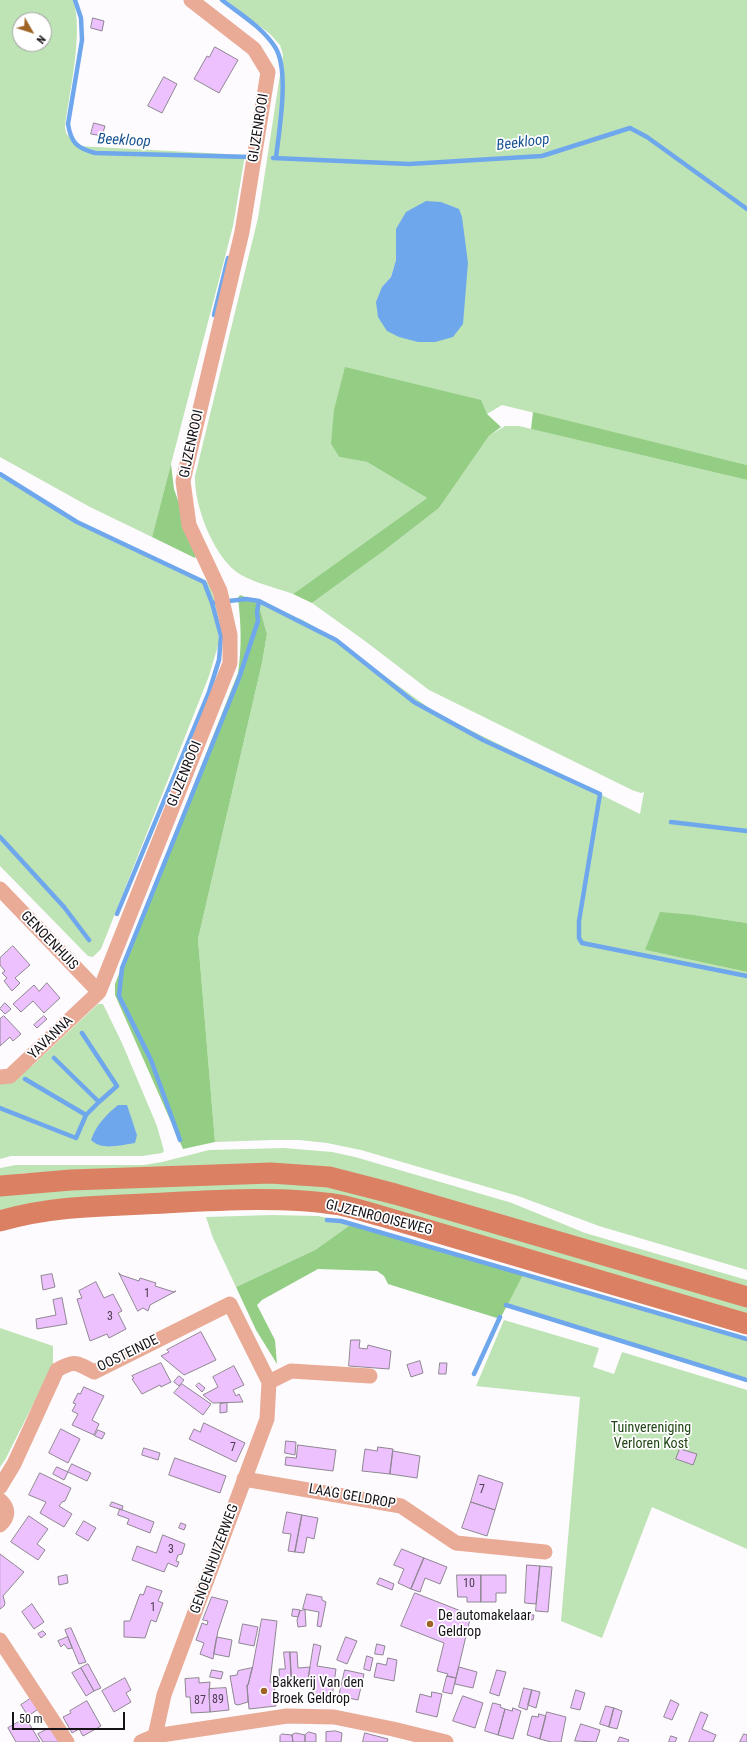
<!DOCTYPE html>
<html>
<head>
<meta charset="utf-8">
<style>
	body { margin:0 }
	#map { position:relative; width:747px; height:1742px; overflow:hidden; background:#fdfbfe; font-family:"Roboto Condensed",sans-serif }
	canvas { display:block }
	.north { position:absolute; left:12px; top:12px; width:40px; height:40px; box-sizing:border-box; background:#fff; border:1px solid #a2a0a2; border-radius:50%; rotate:129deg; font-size:11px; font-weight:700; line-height:16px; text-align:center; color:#161217 }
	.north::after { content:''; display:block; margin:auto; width:14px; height:18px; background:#9f6325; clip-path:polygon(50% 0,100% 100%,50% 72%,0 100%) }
	.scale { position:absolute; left:12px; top:1712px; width:113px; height:18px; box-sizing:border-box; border:2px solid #161217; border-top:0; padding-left:5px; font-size:12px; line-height:14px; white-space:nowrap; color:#161217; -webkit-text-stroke:3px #fff; paint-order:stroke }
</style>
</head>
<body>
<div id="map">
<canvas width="747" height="1742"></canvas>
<div class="north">N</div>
<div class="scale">50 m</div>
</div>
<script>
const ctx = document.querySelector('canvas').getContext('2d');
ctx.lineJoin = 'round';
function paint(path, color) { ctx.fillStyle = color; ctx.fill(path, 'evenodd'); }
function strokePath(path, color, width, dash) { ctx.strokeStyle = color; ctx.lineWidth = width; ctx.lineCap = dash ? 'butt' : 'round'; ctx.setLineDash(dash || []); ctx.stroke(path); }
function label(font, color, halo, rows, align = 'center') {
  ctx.font = font + ' "Roboto Condensed",sans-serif'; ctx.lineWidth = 3.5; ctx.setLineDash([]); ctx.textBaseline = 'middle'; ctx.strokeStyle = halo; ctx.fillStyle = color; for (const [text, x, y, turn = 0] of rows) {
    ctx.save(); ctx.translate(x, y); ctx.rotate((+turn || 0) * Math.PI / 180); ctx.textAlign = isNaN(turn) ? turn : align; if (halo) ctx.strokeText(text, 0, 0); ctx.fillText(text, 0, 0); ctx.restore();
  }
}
paint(new Path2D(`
	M 0,0 L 73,0 C 84,32 69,93 65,127 L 66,133 L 77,146 L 245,155 L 233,226 L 152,537 L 90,507 L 0,457 ZM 20,20 L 44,20 L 44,44 L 20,44 Z
	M 226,0 L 747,0 L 747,465 L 502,405 L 487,414 L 331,444 L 339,457 L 367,462 L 427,498 L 293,594 C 277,588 255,583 241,575 C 214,559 194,506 195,476 L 258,218 L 283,55 L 280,45 L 270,34 ZM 396,229 L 399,337 L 382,287 L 391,277 L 396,260 Z
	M 505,426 L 519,426 L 747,480 L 747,923 L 694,915 L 645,950 L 747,972 L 747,1270 L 599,1226 L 518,1196 L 361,1150 L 327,1143 L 299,1140 L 272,1140 L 215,1142 L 198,939 L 262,663 L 267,634 L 258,602 L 303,620 L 331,637 L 436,713 L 640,814 L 644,792 L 641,793 L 632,790 L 429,690 L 365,641 L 312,603 L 385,550 L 439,508 L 489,436 Z
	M 0,477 L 79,522 L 210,583 L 217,609 L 219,642 L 209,676 L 101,949 L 93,957 L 88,956 L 0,866 Z
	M 98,1004 L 103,1004 L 122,1043 L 157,1126 L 164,1151 L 162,1153 L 142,1156 L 11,1156 L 0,1159 L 0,1084 L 14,1080 L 34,1064 ZM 133,1124 L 137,1135 L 111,1147 Z
	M 284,1148 L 332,1152 L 355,1157 L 512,1203 L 585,1233 L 747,1280 L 747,1292 L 348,1175 L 25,1173 L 0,1177 L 0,1168 L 16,1165 L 144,1165 L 162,1162 L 209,1150 Z
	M 321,1180 L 747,1302 L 747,1319 L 348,1203 L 0,1216 L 0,1194 L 9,1192 Z
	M 272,1215 L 318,1216 L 353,1223 L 315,1250 L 236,1287 L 213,1238 L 206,1217 Z
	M 524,1273 L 747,1338 L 747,1378 L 505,1305 Z
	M 504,1320 L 599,1348 L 593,1367 L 614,1374 L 622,1352 L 747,1390 L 747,1549 L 652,1507 L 602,1638 L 561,1621 L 580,1397 L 476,1386 Z
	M 0,1328 L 53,1346 L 53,1365 L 5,1460 L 0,1467 Z`), '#bee3b5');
paint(new Path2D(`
	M 345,367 L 481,400 L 487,414 L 501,427 L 489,436 L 439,508 L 385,550 L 312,603 L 293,594 L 427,498 L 367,462 L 339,457 L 331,444 L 334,410 Z
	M 533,412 L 747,465 L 747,480 L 531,429 Z
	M 171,464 L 174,489 L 197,554 L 195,558 L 152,537 Z
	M 240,595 L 258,602 L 267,634 L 262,663 L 198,939 L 215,1142 L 183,1149 L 115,995 L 115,984 L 238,673 C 242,647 241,623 238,598 Z
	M 660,912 L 694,915 L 747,923 L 747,972 L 645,950 Z
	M 353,1223 L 378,1230 L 524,1273 L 500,1319 L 388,1284 L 384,1276 L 377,1271 L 318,1269 L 262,1300 L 257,1305 L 275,1340 L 277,1364 L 256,1330 L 236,1287 L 315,1250 Z`), '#94ce85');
paint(new Path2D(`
	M 426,201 L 441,202 L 459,209 L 462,217 L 468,263 L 463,324 L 453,337 L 435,342 L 418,342 L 399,337 L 387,331 L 378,317 L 376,302 L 382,287 L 391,277 L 396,260 L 396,229 L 406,212 Z
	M 118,1105 L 127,1105 L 137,1135 L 135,1143 C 120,1145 102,1151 91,1140 C 97,1124 105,1116 118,1105 Z`), '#6fa7ec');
strokePath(new Path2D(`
	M 75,0 L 81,18 L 82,40 L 68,124 C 71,143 77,148 95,153 L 250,157
	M 222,0 C 240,14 262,27 275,47 C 290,70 279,130 276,158
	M 273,158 L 409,164 L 542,156 L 630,128 L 647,137 L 747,209
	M 214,315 L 228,258
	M 0,474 L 77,522 L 204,582 L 212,603
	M 671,822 L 747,831
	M 0,837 L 64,907 L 89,940
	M 117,914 L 209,692 L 219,660 L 221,636 L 212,603 L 246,599 L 259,601 L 336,640 L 414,702 L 483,740 L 600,794 L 579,921 L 579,938 L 582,943 L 747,976
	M 82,1033 L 117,1086 L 99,1102
	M 54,1058 L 99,1102 L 86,1115
	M 0,1108 L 76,1138 L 86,1115 L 25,1079
	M 180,1140 L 151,1060 L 119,996 L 122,968 L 239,678 L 258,621 L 257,612 L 259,601
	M 327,1220 L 341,1221 L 747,1339
	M 506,1305 L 747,1380
	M 474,1374 L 500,1317`), '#6fa7ec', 4.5);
const building = new Path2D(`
	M 93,18 L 104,21 L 102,31 L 91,28 Z
	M 215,47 L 238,60 L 219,93 L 194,79 L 207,56 L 209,57 Z
	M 164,77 L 177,84 L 162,113 L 148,106 Z
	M 94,123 L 105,126 L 102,136 L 91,134 Z
	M 13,946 L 30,965 L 15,978 L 20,983 L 12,991 L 4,981 L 7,978 L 2,973 L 5,971 L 0,965 L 0,958 Z
	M 47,983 L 60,998 L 44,1013 L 33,1001 L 21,1012 L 13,1004 L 34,985 L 39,991 Z
	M 5,1003 L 11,1009 L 5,1014 L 0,1009 Z
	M 4,1016 L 21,1034 L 13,1041 L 10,1037 L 0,1046 L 0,1019 Z
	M 44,1016 L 47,1019 L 37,1028 L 34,1025 Z
	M 119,1273 L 121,1275 L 139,1281 L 140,1278 L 156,1283 L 155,1286 L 174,1292 L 176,1291 L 150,1305 L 148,1311 L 143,1308 L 138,1311 Z
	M 52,1274 L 55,1287 L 43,1290 L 41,1276 Z
	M 96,1282 L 104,1298 L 113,1294 L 122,1311 L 118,1313 L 126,1329 L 109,1338 L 107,1334 L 90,1341 L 77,1299 L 82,1298 L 79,1291 Z
	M 62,1298 L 67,1324 L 37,1329 L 36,1319 L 56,1315 L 53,1300 Z
	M 201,1332 L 216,1360 L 184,1375 L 161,1356 L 169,1352 L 167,1350 Z
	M 351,1340 L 360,1340 L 359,1348 L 367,1349 L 368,1345 L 391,1351 L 389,1369 L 349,1366 Z
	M 420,1361 L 423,1373 L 411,1377 L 407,1365 Z
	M 161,1363 L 171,1382 L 161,1387 L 160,1385 L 142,1394 L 132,1379 L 134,1378 L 132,1376 Z
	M 440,1363 L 447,1363 L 446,1374 L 439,1374 Z
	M 234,1366 L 244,1385 L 233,1390 L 236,1396 L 239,1394 L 243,1402 L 213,1403 L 203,1395 L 218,1387 L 213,1377 Z
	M 179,1376 L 184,1380 L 179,1386 L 174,1382 Z
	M 199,1383 L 205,1388 L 202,1392 L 196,1386 Z
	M 182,1384 L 211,1404 L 203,1415 L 174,1393 Z
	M 84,1387 L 104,1396 L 92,1420 L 99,1424 L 94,1435 L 72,1425 L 78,1414 L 72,1411 L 76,1404 L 73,1403 L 78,1393 L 80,1394 Z
	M 227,1403 L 227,1412 L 220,1413 L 220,1404 Z
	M 204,1423 L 245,1443 L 236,1462 L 189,1439 L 194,1429 L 200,1432 Z
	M 61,1429 L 80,1439 L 68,1463 L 49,1453 Z
	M 98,1430 L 105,1433 L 102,1439 L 95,1436 Z
	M 286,1441 L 296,1442 L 295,1455 L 285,1453 Z
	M 298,1445 L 336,1450 L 333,1471 L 285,1465 L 286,1457 L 296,1458 Z
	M 378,1447 L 393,1449 L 390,1474 L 362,1471 L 365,1449 L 377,1451 Z
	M 144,1448 L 160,1453 L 158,1460 L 142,1455 Z
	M 680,1449 L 697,1454 L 693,1465 L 676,1459 Z
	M 393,1451 L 420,1456 L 417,1478 L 390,1474 Z
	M 175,1458 L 226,1476 L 220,1493 L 169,1475 Z
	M 72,1464 L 91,1473 L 87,1481 L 68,1472 Z
	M 57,1467 L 68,1472 L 64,1480 L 53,1474 Z
	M 40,1473 L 71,1488 L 65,1501 L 62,1502 L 59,1506 L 72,1514 L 64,1527 L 40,1513 L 46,1502 L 29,1495 Z
	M 479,1475 L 503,1483 L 495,1510 L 471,1502 Z
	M 112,1502 L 123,1506 L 122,1510 L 110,1506 Z
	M 471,1502 L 495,1510 L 487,1536 L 462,1528 Z
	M 120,1509 L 154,1522 L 150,1533 L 127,1524 L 129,1519 L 118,1515 Z
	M 287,1512 L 302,1515 L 295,1552 L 288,1551 L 291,1534 L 283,1533 Z
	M 302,1515 L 318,1518 L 314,1539 L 307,1537 L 304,1553 L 295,1552 Z
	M 29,1516 L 48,1529 L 37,1544 L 45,1550 L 38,1560 L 11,1542 Z
	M 84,1521 L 96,1528 L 88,1541 L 76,1534 Z
	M 181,1523 L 186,1525 L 184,1530 L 179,1528 Z
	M 163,1535 L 185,1544 L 182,1554 L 178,1555 L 176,1561 L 179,1562 L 177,1567 L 168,1563 L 164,1572 L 132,1560 L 137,1546 L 156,1553 Z
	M 402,1549 L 424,1558 L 411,1589 L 398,1583 L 404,1569 L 394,1565 Z
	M 0,1554 L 24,1572 L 3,1596 L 5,1603 L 4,1606 L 0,1609 Z
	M 424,1558 L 447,1567 L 440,1584 L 425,1578 L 420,1592 L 411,1589 Z
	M 527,1565 L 540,1566 L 536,1604 L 525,1603 Z
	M 540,1566 L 552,1567 L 548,1612 L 536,1611 Z
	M 67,1575 L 68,1583 L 59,1585 L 58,1577 Z
	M 457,1575 L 481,1575 L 481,1602 L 467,1602 L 467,1597 L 458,1597 Z
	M 481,1575 L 506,1575 L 506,1593 L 496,1593 L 496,1602 L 481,1602 Z
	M 380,1578 L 394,1584 L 392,1590 L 377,1584 Z
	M 147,1586 L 162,1591 L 158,1601 L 163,1603 L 156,1622 L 151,1620 L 145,1638 L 124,1637 L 124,1621 L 130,1621 L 140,1594 L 143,1595 Z
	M 415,1593 L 471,1615 L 456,1678 L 447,1676 L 448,1674 L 437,1671 L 444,1643 L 401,1626 Z
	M 307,1594 L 322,1597 L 322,1600 L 326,1602 L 321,1627 L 317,1626 L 319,1612 L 303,1609 Z
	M 212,1597 L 228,1601 L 218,1631 L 213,1659 L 200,1654 L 204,1643 L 196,1640 L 202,1623 L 207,1625 L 208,1621 L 203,1620 Z
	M 32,1604 L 44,1622 L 34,1629 L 22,1612 Z
	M 293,1609 L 300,1610 L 298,1617 L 292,1616 Z
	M 305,1610 L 306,1626 L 298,1627 L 297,1620 L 300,1611 Z
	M 528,1614 L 534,1615 L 533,1620 L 527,1619 Z
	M 262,1619 L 277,1621 L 270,1682 L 274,1682 L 276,1706 L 249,1709 L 247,1685 L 248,1685 L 252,1670 Z
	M 243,1624 L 258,1627 L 254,1646 L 239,1643 Z
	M 71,1628 L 86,1662 L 79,1664 L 65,1630 Z
	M 43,1631 L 46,1634 L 41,1638 L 38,1634 Z
	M 68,1637 L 72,1648 L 68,1649 L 64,1644 L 61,1647 L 58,1641 Z
	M 217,1637 L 232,1640 L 229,1657 L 214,1654 Z
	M 346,1637 L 357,1641 L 347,1664 L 337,1660 Z
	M 314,1644 L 321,1646 L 317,1666 L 336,1669 L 332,1697 L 314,1694 L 316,1680 L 308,1681 Z
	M 377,1644 L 385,1646 L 383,1655 L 375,1654 Z
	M 284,1652 L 290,1652 L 292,1687 L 280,1687 L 279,1669 L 285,1669 Z
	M 290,1652 L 297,1652 L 298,1668 L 310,1667 L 308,1681 L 305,1681 L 305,1686 L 292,1687 Z
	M 367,1656 L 373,1658 L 370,1671 L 364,1669 Z
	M 388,1658 L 397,1660 L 394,1681 L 374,1677 L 377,1663 L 386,1665 Z
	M 88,1664 L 101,1688 L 94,1691 L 81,1668 Z
	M 459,1667 L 477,1672 L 473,1688 L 455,1684 Z
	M 81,1668 L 94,1691 L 86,1696 L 72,1673 Z
	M 252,1668 L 248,1685 L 247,1685 L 248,1702 L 238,1705 L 235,1704 L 230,1676 L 237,1675 L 238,1671 Z
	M 212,1670 L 223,1672 L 221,1679 L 210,1677 Z
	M 345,1670 L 364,1674 L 358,1700 L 339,1696 Z
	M 497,1670 L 506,1672 L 499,1696 L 490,1693 Z
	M 447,1676 L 456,1678 L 452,1694 L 443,1692 Z
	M 125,1678 L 131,1690 L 126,1693 L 131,1702 L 114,1712 L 102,1691 Z
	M 199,1678 L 199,1683 L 210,1682 L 209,1695 L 210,1712 L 191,1713 L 190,1697 L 186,1697 L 185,1679 Z
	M 226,1688 L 229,1710 L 210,1712 L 209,1689 Z
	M 524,1688 L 532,1690 L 527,1710 L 519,1707 Z
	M 532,1690 L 540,1692 L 536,1708 L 528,1705 Z
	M 576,1690 L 585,1693 L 580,1710 L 571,1708 Z
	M 432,1692 L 442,1694 L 437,1717 L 416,1712 L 420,1694 L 431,1697 Z
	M 463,1696 L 483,1703 L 475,1728 L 453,1721 Z
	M 33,1697 L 40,1708 L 28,1716 L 21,1705 Z
	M 671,1700 L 679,1704 L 672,1720 L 664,1717 Z
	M 87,1701 L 101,1726 L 83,1736 L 79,1729 L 72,1733 L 63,1717 L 71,1713 L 70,1711 Z
	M 493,1703 L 501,1705 L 500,1707 L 505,1709 L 498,1735 L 485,1731 Z
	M 606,1706 L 614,1708 L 609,1727 L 600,1724 Z
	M 513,1708 L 521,1711 L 513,1739 L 498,1735 L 505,1709 L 512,1711 Z
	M 614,1708 L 622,1711 L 617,1729 L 609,1727 Z
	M 547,1712 L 566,1717 L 561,1742 L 551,1742 L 540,1739 Z
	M 701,1712 L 708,1715 L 702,1729 L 716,1735 L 713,1742 L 689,1742 Z
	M 539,1714 L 546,1716 L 540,1739 L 527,1735 L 532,1716 L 538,1717 Z
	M 26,1718 L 40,1742 L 16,1742 L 8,1728 Z
	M 581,1724 L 600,1730 L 596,1742 L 575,1741 Z
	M 52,1727 L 61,1742 L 43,1742 L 38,1734 Z
	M 336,1731 L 342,1733 L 341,1742 L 326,1742 L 326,1732 Z
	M 309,1732 L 316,1734 L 316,1742 L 305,1742 L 305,1735 Z
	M 296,1733 L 305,1735 L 305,1742 L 293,1742 L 292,1735 Z
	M 365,1733 L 388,1739 L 387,1742 L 363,1742 Z
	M 282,1734 L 292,1735 L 293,1742 L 280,1742 L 280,1736 Z
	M 744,1734 L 747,1735 L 747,1742 L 740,1742 Z
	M 671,1736 L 677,1738 L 675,1742 L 669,1742 Z
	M 620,1737 L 629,1740 L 628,1742 L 618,1742 Z`);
paint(building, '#edc1fd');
strokePath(building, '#8f8693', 1);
strokePath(new Path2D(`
	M 0,889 L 99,992
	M 0,1077 L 10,1076 L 99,992 L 230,663 L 230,635 L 220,591 L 189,525 L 183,481 L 242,232 L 268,72 L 254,49 L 191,0
	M 269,1382 L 291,1371 L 370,1376
	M 244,1479 L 401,1506 L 456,1543 L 545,1552
	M 0,1487 L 14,1464 L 57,1370 C 74,1360 76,1362 94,1372 L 230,1304 L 269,1382 L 267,1419 L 164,1695 L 155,1736 L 156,1742
	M 0,1500 C 9,1508 9,1517 0,1525
	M 0,1640 L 67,1742
	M 141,1742 L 155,1736 L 287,1716 L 334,1717 L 393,1729 L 446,1742`), '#e9aa96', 15);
strokePath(new Path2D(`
	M 0,1186 L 71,1180 L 271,1173 L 329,1177 L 395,1194 L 747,1297
	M 0,1221 C 47,1207 95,1206 144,1204 C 205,1201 279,1195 340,1205 C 354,1208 367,1212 381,1216 L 747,1324`), '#db8063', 21);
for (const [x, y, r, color] of [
	[430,1624,4,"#9f6325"],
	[264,1691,4,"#9f6325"]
]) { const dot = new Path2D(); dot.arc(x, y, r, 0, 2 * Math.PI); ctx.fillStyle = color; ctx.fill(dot); strokePath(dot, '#fff', 1.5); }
label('12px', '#4c3e50', null, [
	["1",147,1294],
	["3",110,1317],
	["7",233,1448],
	["7",482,1490],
	["3",171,1550],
	["10",469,1584],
	["1",153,1608],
	["89",218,1700],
	["87",200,1701]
]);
label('14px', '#161217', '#fff', [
	["GIJZENROOI",259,128,-81],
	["GIJZENROOI",192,444,-78],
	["GIJZENROOI",185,774,-68],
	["GENOENHUIS",49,941,46],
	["YAVANNA",51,1038,-44],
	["GIJZENROOISEWEG",379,1218,14],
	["OOSTEINDE",128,1354,-26],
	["LAAG GELDROP",352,1497,10],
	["GENOENHUIZERWEG",215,1559,-70]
]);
label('14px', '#204615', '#fff', [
	["Tuinvereniging",651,1428],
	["Verloren Kost",651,1444]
]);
label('14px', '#161217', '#fff', [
	["De automakelaar",438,1616],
	["Geldrop",438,1632],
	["Bakkerij Van den",272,1683],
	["Broek Geldrop",272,1699]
], 'left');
label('italic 15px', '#185290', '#fff', [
	["Beekloop",124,141,3],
	["Beekloop",523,143,-7]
]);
</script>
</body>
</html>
